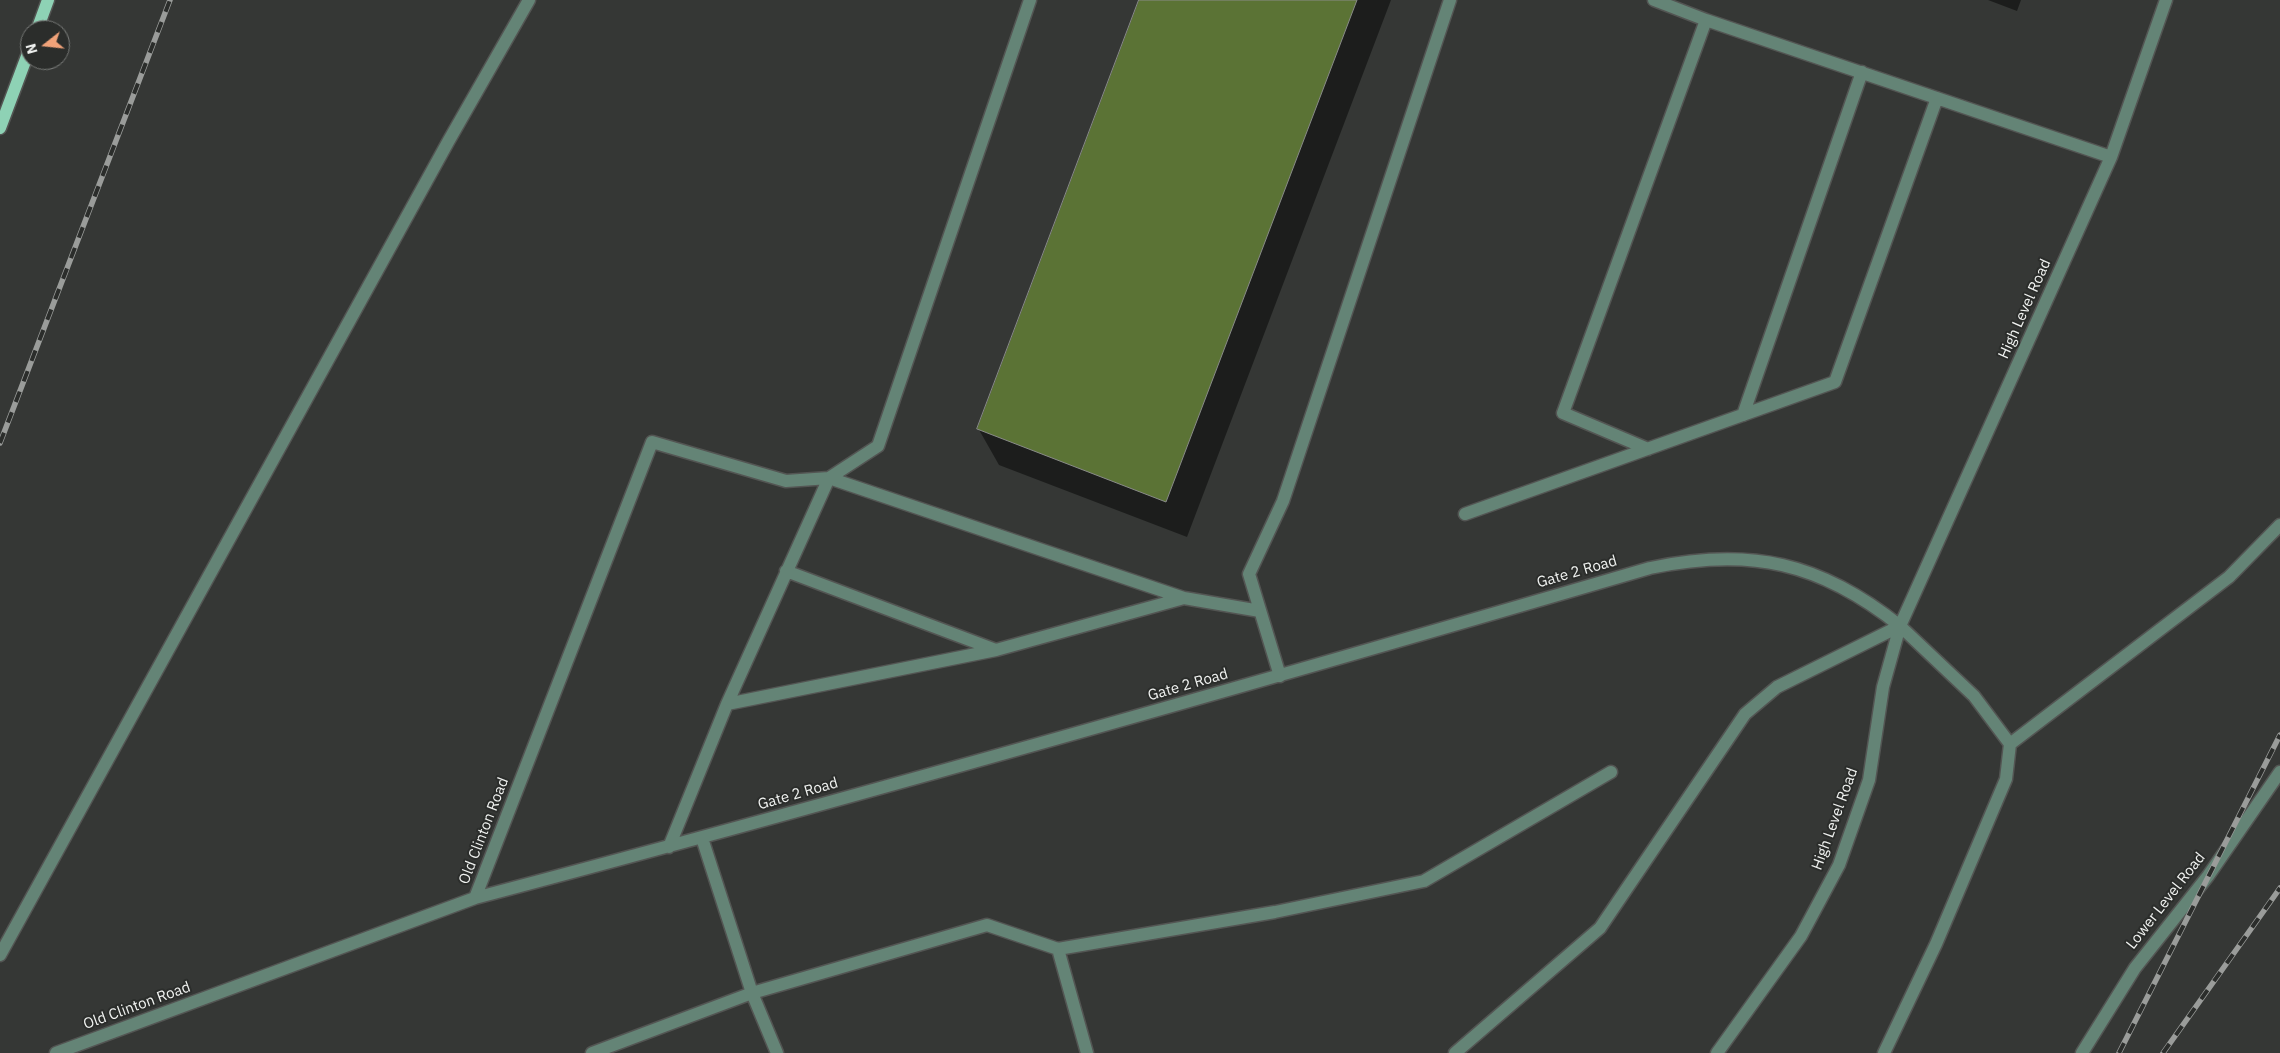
<!DOCTYPE html>
<html>
<head>
<meta charset="utf-8">
<style>
	body { margin:0 }
	#map { position:relative; width:2280px; height:1053px; overflow:hidden; background:#353735; font-family:"IBM Plex Sans",sans-serif }
	canvas { display:block }
	.north { position:absolute; left:20px; top:20px; width:50px; height:50px; box-sizing:border-box; background:#2b2d2b; border:1px solid #7a7c7a; border-radius:50%; rotate:254deg; font-size:14px; font-weight:700; line-height:20px; text-align:center; color:#f1f3f1 }
	.north::after { content:''; display:block; margin:auto; width:18px; height:22px; background:#f0a279; clip-path:polygon(50% 0,100% 100%,50% 72%,0 100%) }
</style>
</head>
<body>
<div id="map">
<canvas width="2280" height="1053"></canvas>
<div class="north">N</div>
</div>
<script>
const ctx = document.querySelector('canvas').getContext('2d');
ctx.lineJoin = 'round';
function paint(path, color) { ctx.fillStyle = color; ctx.fill(path, 'evenodd'); }
function strokePath(path, color, width, dash) { ctx.strokeStyle = color; ctx.lineWidth = width; ctx.lineCap = dash ? 'butt' : 'round'; ctx.setLineDash(dash || []); ctx.stroke(path); }
function label(font, color, halo, rows, align = 'center') {
  ctx.font = font + ' "IBM Plex Sans",sans-serif'; ctx.lineWidth = 4; ctx.setLineDash([]); ctx.textBaseline = 'middle'; ctx.strokeStyle = halo; ctx.fillStyle = color; for (const [text, x, y, turn = 0] of rows) {
    ctx.save(); ctx.translate(x, y); ctx.rotate((+turn || 0) * Math.PI / 180); ctx.textAlign = isNaN(turn) ? turn : align; if (halo) ctx.strokeText(text, 0, 0); ctx.fillText(text, 0, 0); ctx.restore();
  }
}
paint(new Path2D(`
	M 1141,0 L 1391,0 L 1187,537 L 999,465 L 978,428 Z
	M 1988,0 L 2021,0 L 2017,11 Z`), '#0007');
const building = new Path2D(`
	M 1139,0 L 1357,0 L 1166,502 L 977,429 Z`);
paint(building, '#5b7335');
strokePath(building, '#898b88', 1);
const minor = new Path2D(`
	M 1654,0 L 1706,20 L 2111,157
	M 1743,415 L 1862,72
	M 1648,449 L 1563,413 L 1706,20
	M 1465,514 L 1835,382 L 1937,98
	M 786,571 L 996,650
	M 1900,626 L 2111,157 L 2166,0
	M 1280,676 L 1249,574 L 1283,501 L 1450,0
	M 727,704 L 829,478 L 1184,598
	M 702,838 L 752,993 L 777,1053
	M 669,847 L 727,704 L 996,650 L 1184,598 L 1260,611
	M 475,898 C 869,794 1260,682 1650,568 C 1750,547 1820,562 1900,626
	M 1058,949 L 1275,912 L 1424,881 L 1611,772
	M 0,955 L 448,142 L 529,0
	M 56,1053 L 475,898 L 652,442 L 786,481 L 829,478 L 878,446 L 1030,0
	M 592,1053 L 752,993 L 987,925 L 1058,949 L 1087,1053
	M 1455,1053 L 1600,928 L 1745,714 L 1777,687 L 1900,626
	M 1717,1053 L 1801,936 L 1839,865 L 1869,780 L 1883,687 L 1900,626 L 1974,696 L 2010,744
	M 1884,1053 L 1936,944 L 2006,779 L 2010,744 L 2229,577 L 2280,525
	M 2082,1053 L 2135,968 L 2208,876 L 2280,772`);
const major = new Path2D(`
	M 37,30 L 48,0
	M 0,128 L 30,48`);
strokePath(minor, '#535553', 15);
strokePath(major, '#535553', 15);
strokePath(minor, '#648476', 12);
strokePath(major, '#8ed2b5', 12);
const rail = new Path2D(`
	M 0,443 L 170,0
	M 2119,1053 L 2280,735
	M 2163,1053 L 2280,888`);
strokePath(rail, '#9a9c9a', 5.5);
strokePath(rail, '#2b2d2b', 4, [11]);
label('15px', '#f1f3f1', '#2b2d2b', [
	["High Level Road",2025,309,-66],
	["Gate 2 Road",1577,572,-16],
	["Gate 2 Road",1188,685,-16],
	["Gate 2 Road",798,794,-16],
	["High Level Road",1835,819,-70],
	["Old Clinton Road",484,831,-69],
	["Lower Level Road",2166,901,-52],
	["Old Clinton Road",137,1006,-20]
]);
</script>
</body>
</html>
